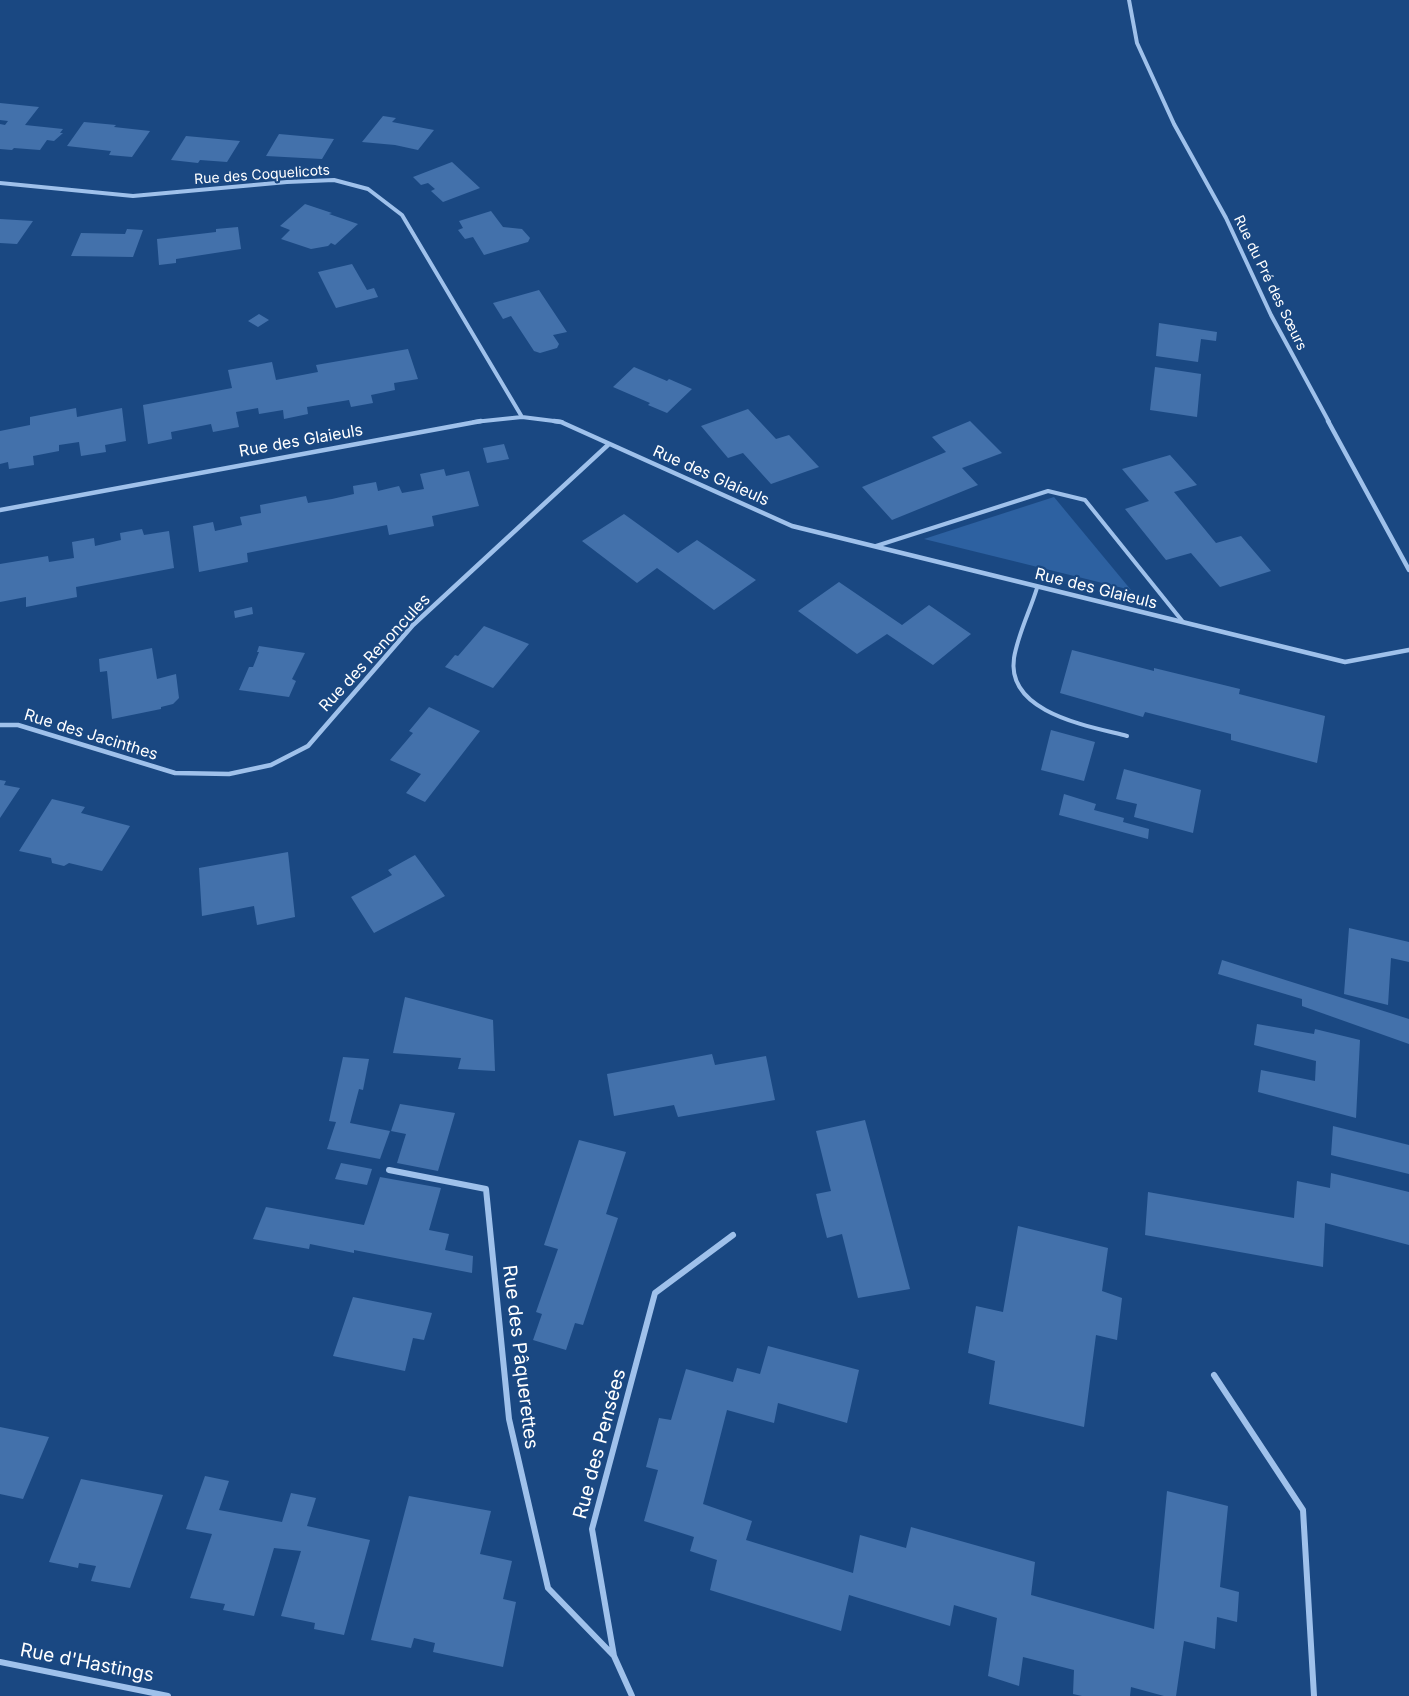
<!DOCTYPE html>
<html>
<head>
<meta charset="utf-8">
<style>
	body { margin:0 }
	canvas { display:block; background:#1a4882 }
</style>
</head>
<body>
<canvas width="1409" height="1696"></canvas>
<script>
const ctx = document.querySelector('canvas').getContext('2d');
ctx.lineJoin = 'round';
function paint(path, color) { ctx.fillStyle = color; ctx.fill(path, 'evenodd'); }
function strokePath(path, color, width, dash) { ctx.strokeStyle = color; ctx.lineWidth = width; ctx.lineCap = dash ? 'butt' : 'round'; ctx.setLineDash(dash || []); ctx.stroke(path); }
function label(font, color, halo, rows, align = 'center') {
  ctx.font = font + ' Inter,sans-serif'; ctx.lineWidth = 4.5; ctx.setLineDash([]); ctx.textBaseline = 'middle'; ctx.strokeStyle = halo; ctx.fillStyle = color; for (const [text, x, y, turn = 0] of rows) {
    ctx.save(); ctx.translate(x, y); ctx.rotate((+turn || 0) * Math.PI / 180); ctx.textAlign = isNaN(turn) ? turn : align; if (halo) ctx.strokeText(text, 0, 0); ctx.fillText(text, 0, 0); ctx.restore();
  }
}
paint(new Path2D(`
	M 1054,497 L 1131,590 L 924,539 Z`), '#2d61a1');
paint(new Path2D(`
	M 0,103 L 39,107 L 25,125 L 63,129 L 60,133 L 63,133 L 54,141 L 47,140 L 40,150 L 14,148 L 12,150 L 0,149 L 0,124 L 5,125 L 8,121 L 0,120 Z
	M 383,116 L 396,118 L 392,122 L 434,130 L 418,150 L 395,145 L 362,142 Z
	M 84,122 L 116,125 L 114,127 L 150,131 L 132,157 L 109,155 L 111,151 L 67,146 Z
	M 279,134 L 334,139 L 322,159 L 266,156 Z
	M 186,136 L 240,141 L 227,162 L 200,160 L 198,163 L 171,160 Z
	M 452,162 L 480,188 L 443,202 L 431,191 L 435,189 L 428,183 L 421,185 L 413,177 Z
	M 305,204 L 332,213 L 329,214 L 358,224 L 335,245 L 331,243 L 328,246 L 311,249 L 281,239 L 290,230 L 280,226 Z
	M 491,211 L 503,227 L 522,229 L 530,238 L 528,242 L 484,255 L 473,237 L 465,239 L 458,230 L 463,228 L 459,221 Z
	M 0,219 L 33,221 L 17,244 L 0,243 Z
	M 238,227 L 241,249 L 176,259 L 176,263 L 159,265 L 157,239 L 216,232 L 216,229 Z
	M 127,229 L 143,230 L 133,257 L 71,256 L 81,233 L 125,234 Z
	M 352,264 L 367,290 L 374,288 L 378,297 L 336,308 L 318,272 Z
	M 539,290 L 567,332 L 553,335 L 559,344 L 557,348 L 540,353 L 534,351 L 511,316 L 503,319 L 493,303 Z
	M 259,314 L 269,320 L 258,327 L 248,321 Z
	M 1159,323 L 1217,332 L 1216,341 L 1201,339 L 1198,362 L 1156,356 Z
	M 408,349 L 418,379 L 394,383 L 395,390 L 371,395 L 373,403 L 351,407 L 349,400 L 307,407 L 308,414 L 284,419 L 283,410 L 259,414 L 258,408 L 236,412 L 239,427 L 213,432 L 211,424 L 171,432 L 172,439 L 148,444 L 143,405 L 232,388 L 228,370 L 272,362 L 276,380 L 318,372 L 316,365 Z
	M 634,367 L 667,381 L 669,379 L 692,389 L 667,413 L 648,405 L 650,403 L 613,387 Z
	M 1155,367 L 1201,374 L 1197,417 L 1150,410 Z
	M 76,408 L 77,417 L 122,408 L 126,441 L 105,445 L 106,452 L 81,456 L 79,442 L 59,445 L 59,451 L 33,456 L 34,465 L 9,469 L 8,462 L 0,464 L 0,431 L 30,425 L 30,417 Z
	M 748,409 L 776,439 L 789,435 L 819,467 L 771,484 L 743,453 L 728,458 L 701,426 Z
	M 970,421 L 1002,453 L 962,468 L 978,485 L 892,520 L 862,487 L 946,452 L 932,437 Z
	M 504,444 L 509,459 L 487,463 L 483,448 Z
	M 1170,455 L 1197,485 L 1174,492 L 1216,543 L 1241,536 L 1271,571 L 1220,587 L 1191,553 L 1166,560 L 1125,509 L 1149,501 L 1122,469 Z
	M 444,469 L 446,476 L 469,471 L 479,506 L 432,516 L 434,526 L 389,535 L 387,525 L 247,553 L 248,562 L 199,572 L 193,526 L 213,522 L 215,531 L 242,525 L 240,517 L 261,513 L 260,505 L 306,496 L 308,503 L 332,499 L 354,494 L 353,486 L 376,482 L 378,491 L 399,486 L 402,493 L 424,489 L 420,474 Z
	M 624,514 L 678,553 L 697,540 L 756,580 L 714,610 L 657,568 L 637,583 L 582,541 Z
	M 142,529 L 144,535 L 169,531 L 174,568 L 76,587 L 77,597 L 26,607 L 26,597 L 0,602 L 0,564 L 48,556 L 49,562 L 74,558 L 72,542 L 94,538 L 95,546 L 121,540 L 120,533 Z
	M 839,582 L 902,625 L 929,605 L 971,634 L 933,665 L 887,634 L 857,654 L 798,611 Z
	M 252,607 L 253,614 L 235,618 L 234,611 Z
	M 484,626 L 529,644 L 493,688 L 445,667 L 455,655 L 458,656 Z
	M 259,646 L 305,653 L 292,679 L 296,681 L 289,697 L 239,690 L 249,667 L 253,667 L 259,652 L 257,652 Z
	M 152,648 L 157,679 L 176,674 L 179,698 L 173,704 L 161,707 L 161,709 L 112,719 L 107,671 L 100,672 L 99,659 Z
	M 1072,650 L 1154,671 L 1154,668 L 1240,689 L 1239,694 L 1325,716 L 1317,763 L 1231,740 L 1231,734 L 1145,712 L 1143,717 L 1060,693 Z
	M 429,707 L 480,731 L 425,802 L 406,793 L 421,774 L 390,760 L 413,733 L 409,731 Z
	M 1051,730 L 1095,742 L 1084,781 L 1041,770 Z
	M 1124,769 L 1201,790 L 1193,833 L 1134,817 L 1137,804 L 1116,799 Z
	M 0,780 L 6,781 L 4,785 L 20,788 L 0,818 Z
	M 1064,794 L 1096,804 L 1094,810 L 1124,818 L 1123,822 L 1149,829 L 1148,839 L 1059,815 Z
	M 52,799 L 85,807 L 81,813 L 130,826 L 102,871 L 69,863 L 64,866 L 52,863 L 51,858 L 19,851 Z
	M 288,852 L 295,917 L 257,925 L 254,906 L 202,916 L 199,868 Z
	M 415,855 L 445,896 L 374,933 L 351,897 L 392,875 L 388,870 Z
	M 1349,928 L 1409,942 L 1409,962 L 1391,958 L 1388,1005 L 1344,994 Z
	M 1222,960 L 1409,1019 L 1409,1044 L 1302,1006 L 1302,999 L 1218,974 Z
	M 405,997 L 493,1020 L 495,1071 L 458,1069 L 461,1058 L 393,1053 Z
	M 1257,1024 L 1314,1034 L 1315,1029 L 1360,1040 L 1356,1118 L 1258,1092 L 1261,1070 L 1315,1081 L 1316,1061 L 1254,1045 Z
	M 712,1054 L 715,1065 L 766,1056 L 775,1100 L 678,1117 L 674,1105 L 614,1116 L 607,1074 Z
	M 343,1057 L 369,1059 L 363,1090 L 359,1089 L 350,1123 L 390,1131 L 380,1159 L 327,1149 L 336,1122 L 329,1121 Z
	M 400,1104 L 455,1113 L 438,1171 L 397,1163 L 406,1134 L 391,1131 Z
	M 865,1120 L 910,1289 L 858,1298 L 842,1234 L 827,1238 L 821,1215 L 816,1194 L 831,1191 L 816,1131 Z
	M 1333,1126 L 1409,1145 L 1409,1174 L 1331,1155 Z
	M 579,1140 L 626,1152 L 606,1214 L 618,1218 L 583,1325 L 575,1323 L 566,1350 L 533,1340 L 542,1314 L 536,1312 L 558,1249 L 544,1245 Z
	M 341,1163 L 372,1169 L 367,1185 L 335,1179 Z
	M 1331,1173 L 1409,1192 L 1409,1245 L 1325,1223 L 1323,1267 L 1145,1235 L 1148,1192 L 1294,1218 L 1297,1181 L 1330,1188 Z
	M 380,1177 L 441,1188 L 429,1230 L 449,1234 L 445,1250 L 473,1256 L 472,1273 L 354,1250 L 354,1253 L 310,1244 L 309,1249 L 253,1239 L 266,1207 L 364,1225 Z
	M 1018,1226 L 1108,1248 L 1102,1291 L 1122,1298 L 1117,1340 L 1096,1335 L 1084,1427 L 989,1404 L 995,1361 L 968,1353 L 976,1306 L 1003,1312 Z
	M 353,1297 L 432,1313 L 424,1340 L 413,1338 L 405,1371 L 333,1356 Z
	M 768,1346 L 859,1370 L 847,1423 L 778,1403 L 774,1423 L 727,1410 L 703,1504 L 752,1521 L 746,1540 L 853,1573 L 860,1535 L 906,1548 L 911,1527 L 1035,1562 L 1031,1595 L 1154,1629 L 1167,1491 L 1228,1506 L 1220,1587 L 1239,1592 L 1237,1622 L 1217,1617 L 1215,1649 L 1184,1641 L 1176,1696 L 1164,1696 L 1131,1687 L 1130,1696 L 1082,1696 L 1073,1694 L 1074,1670 L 1023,1657 L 1019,1686 L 988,1676 L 997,1618 L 954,1605 L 950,1626 L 849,1595 L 841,1631 L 710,1590 L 717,1560 L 690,1551 L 694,1537 L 644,1521 L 658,1470 L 646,1467 L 659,1418 L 671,1420 L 686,1369 L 733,1382 L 737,1368 L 760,1374 Z
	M 0,1427 L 49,1437 L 23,1499 L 0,1494 Z
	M 205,1476 L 229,1481 L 219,1510 L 282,1522 L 291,1493 L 316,1498 L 307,1526 L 370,1540 L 344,1635 L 314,1629 L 315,1623 L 281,1616 L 301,1551 L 274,1548 L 254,1616 L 223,1610 L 225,1604 L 190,1598 L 212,1534 L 186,1529 Z
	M 81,1479 L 163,1495 L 130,1588 L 91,1581 L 96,1566 L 79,1563 L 78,1568 L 49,1562 Z
	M 409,1496 L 491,1511 L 480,1554 L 512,1561 L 503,1599 L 516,1602 L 503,1667 L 433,1652 L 435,1643 L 414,1638 L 411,1648 L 371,1640 Z`), '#4371ab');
strokePath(new Path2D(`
	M 876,546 L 1048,491 L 1085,500 L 1183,622
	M 1037,588 C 1030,611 1018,634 1014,658 C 1006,713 1089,726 1127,736`), '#9fc1eb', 4);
strokePath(new Path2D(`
	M 1129,0 L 1137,43 L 1174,124 L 1226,218 L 1271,315 L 1329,422
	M 0,183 L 133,196 L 287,182 L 334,180 L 368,189 L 402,215 L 522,417
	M 474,422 L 522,417 L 562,422`), '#9fc1eb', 4);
strokePath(new Path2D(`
	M 554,421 L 561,422 L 792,526 L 1345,662 L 1409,650
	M 1328,421 L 1409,570
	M 0,510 L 481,421
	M 0,725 L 18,725 L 175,773 L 229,774 L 271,765 L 308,746 L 413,625 L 609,444`), '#9fc1eb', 4.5);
strokePath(new Path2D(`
	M 389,1170 L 486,1189 L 509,1419 L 548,1588 L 614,1656
	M 1214,1375 L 1303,1510 L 1314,1696
	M 0,1662 L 168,1696
	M 632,1696 L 614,1656 L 592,1529 L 655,1293 L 733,1235`), '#9fc1eb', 6);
label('14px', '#fff', '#1a4882', [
	["Rue des Coquelicots",262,175,-4],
	["Rue du Pré des Sœurs",1270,283,64]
]);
label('16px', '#fff', '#1a4882', [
	["Rue des Glaieuls",301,441,-10],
	["Rue des Glaieuls",711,476,24],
	["Rue des Glaieuls",1096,589,14],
	["Rue des Renoncules",375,653,-47],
	["Rue des Jacinthes",91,735,17]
]);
label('19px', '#fff', '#1a4882', [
	["Rue des Pâquerettes",520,1357,83],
	["Rue des Pensées",600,1444,-75],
	["Rue d'Hastings",87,1663,11]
]);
</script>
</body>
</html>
